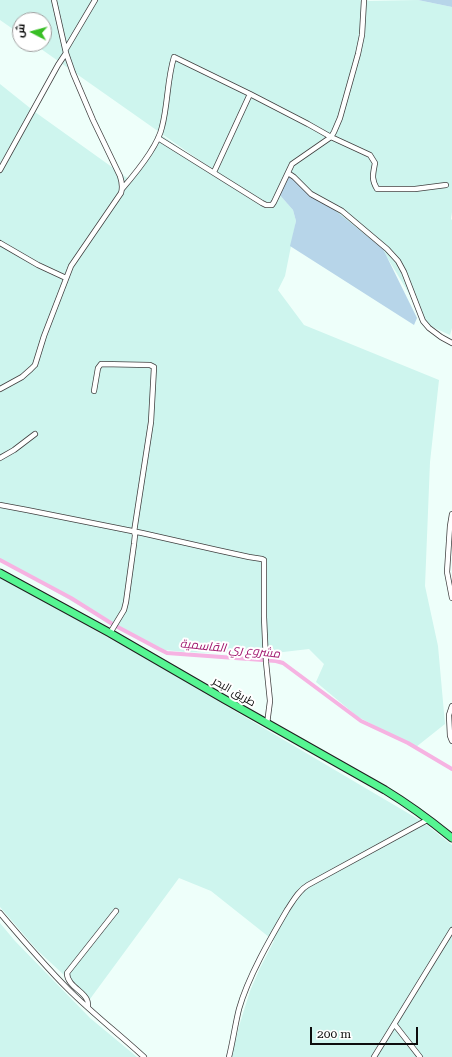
<!DOCTYPE html>
<html>
<head>
<meta charset="utf-8">
<style>
	body { margin:0 }
	#map { position:relative; width:452px; height:1057px; overflow:hidden; background:#eefffa; font-family:"Roboto Serif",Cairo,serif }
	canvas { display:block }
	.north { position:absolute; left:12px; top:12px; width:40px; height:40px; box-sizing:border-box; background:#fff; border:1px solid #9e9e9e; border-radius:50%; rotate:276deg; font-size:11px; font-weight:700; line-height:16px; text-align:center; color:#0d0d0d }
	.north::after { content:''; display:block; margin:auto; width:14px; height:18px; background:#38be25; clip-path:polygon(50% 0,100% 100%,50% 72%,0 100%) }
	.scale { position:absolute; left:310px; top:1027px; width:108px; height:18px; box-sizing:border-box; border:2px solid #0d0d0d; border-top:0; padding-left:5px; font-size:12px; line-height:14px; white-space:nowrap; color:#0d0d0d; -webkit-text-stroke:3px #fff; paint-order:stroke }
</style>
</head>
<body>
<div id="map">
<canvas width="452" height="1057"></canvas>
<div class="north">ش</div>
<div class="scale">200 m</div>
</div>
<script>
const ctx = document.querySelector('canvas').getContext('2d');
ctx.lineJoin = 'round';
function paint(path, color) { ctx.fillStyle = color; ctx.fill(path, 'evenodd'); }
function strokePath(path, color, width, dash) { ctx.strokeStyle = color; ctx.lineWidth = width; ctx.lineCap = dash ? 'butt' : 'round'; ctx.setLineDash(dash || []); ctx.stroke(path); }
function label(font, color, halo, rows, align = 'center') {
  ctx.font = font + ' "Roboto Serif",Cairo,serif'; ctx.lineWidth = 4; ctx.setLineDash([]); ctx.textBaseline = 'middle'; ctx.strokeStyle = halo; ctx.fillStyle = color; for (const [text, x, y, turn = 0] of rows) {
    ctx.save(); ctx.translate(x, y); ctx.rotate((+turn || 0) * Math.PI / 180); ctx.textAlign = isNaN(turn) ? turn : align; if (halo) ctx.strokeText(text, 0, 0); ctx.fillText(text, 0, 0); ctx.restore();
  }
}
paint(new Path2D(`
	M 0,0 L 367,0 L 369,1 L 418,0 L 452,7 L 452,212 L 451,219 L 452,220 L 452,328 L 450,335 L 428,325 L 382,249 L 278,193 L 293,210 L 296,221 L 285,276 L 278,290 L 304,325 L 439,380 L 430,462 L 425,586 L 438,646 L 445,724 L 416,747 L 358,717 L 316,682 L 324,664 L 309,649 L 266,654 L 185,652 L 155,649 L 0,560 L 0,84 L 35,112 L 130,180 L 160,134 L 214,172 L 246,193 L 34,44 L 44,44 L 44,20 L 20,20 L 20,34 L 0,20 Z
	M 0,577 L 150,661 L 423,822 L 452,845 L 452,1057 L 231,1057 L 240,1023 L 250,991 L 260,968 L 274,941 L 211,891 L 179,878 L 90,999 L 37,950 L 0,907 Z
	M 0,923 L 15,941 L 90,1018 L 137,1057 L 0,1057 Z`), '#cef5ee');
paint(new Path2D(`
	M 418,0 L 452,0 L 452,7 Z
	M 286,171 L 383,249 L 417,318 L 414,325 L 290,246 L 296,221 L 293,210 L 278,193 Z`), '#b7d5e9');
strokePath(new Path2D(`
	M 0,560 L 71,598 L 114,625 L 159,649 L 167,653 L 276,661 L 283,663 L 361,721 L 408,743 L 452,769`), '#f6b3e2', 4);
const minor = new Path2D(`
	M 66,49 L 95,0
	M 158,138 L 262,203 L 266,205 L 272,205 L 274,202 L 292,164 L 331,137 L 334,132 L 340,118 L 358,54 L 362,35 L 364,0
	M 0,170 L 58,65 L 66,53
	M 214,172 L 250,94
	M 288,173 L 294,177 L 311,194 L 342,211 L 387,249 L 398,261 L 404,272 L 423,321 L 429,328 L 441,337 L 452,343
	M 122,189 C 135,174 158,146 162,127 C 168,104 167,80 174,57 L 250,94 L 308,124 L 331,137 L 370,155 L 375,163 C 373,174 371,179 377,189 L 415,189 L 446,185
	M 0,243 L 38,265 L 66,278
	M 0,389 L 22,377 L 31,369 L 35,365 L 44,336 L 71,266 L 121,193 C 123,187 122,182 120,176 L 93,120 L 73,73 L 66,53 L 54,0
	M 94,391 L 98,368 L 101,364 L 150,365 L 154,367 L 151,422 L 134,532 L 135,535 L 134,544 L 126,602 L 124,610 L 110,633
	M 0,458 L 14,450 L 35,434
	M 0,505 L 27,510 L 142,533 L 217,550 L 249,557 L 262,559 L 264,560 L 264,617 L 266,662 L 270,701 L 267,724
	M 452,514 L 450,526 L 447,572 L 452,598
	M 452,706 L 449,715 L 450,736 L 452,741
	M 0,913 C 22,939 44,965 68,989 C 92,1013 119,1034 144,1057
	M 88,1007 C 88,1006 88,1001 87,1000 C 84,991 67,986 67,973 L 116,911
	M 395,1025 L 420,1057
	M 229,1057 C 233,1041 235,1025 239,1009 C 248,977 270,939 287,910 C 293,901 299,890 308,885 L 429,819
	M 374,1057 L 452,930`);
const highway = new Path2D(`
	M 0,573 L 110,633 L 224,699 L 385,790 C 408,804 430,820 452,838`);
strokePath(minor, '#404040', 6);
strokePath(highway, '#1e1e1e', 9);
strokePath(minor, '#fff', 4.5);
strokePath(highway, '#56f592', 7);
label('11px', '#0d0d0d', '#fff', [
	["طريق البحر",234,692,30]
]);
label('italic 12px', '#a0166e', '#fff', [
	["مشروع ري القاسمية",230,649,6]
]);
</script>
</body>
</html>
